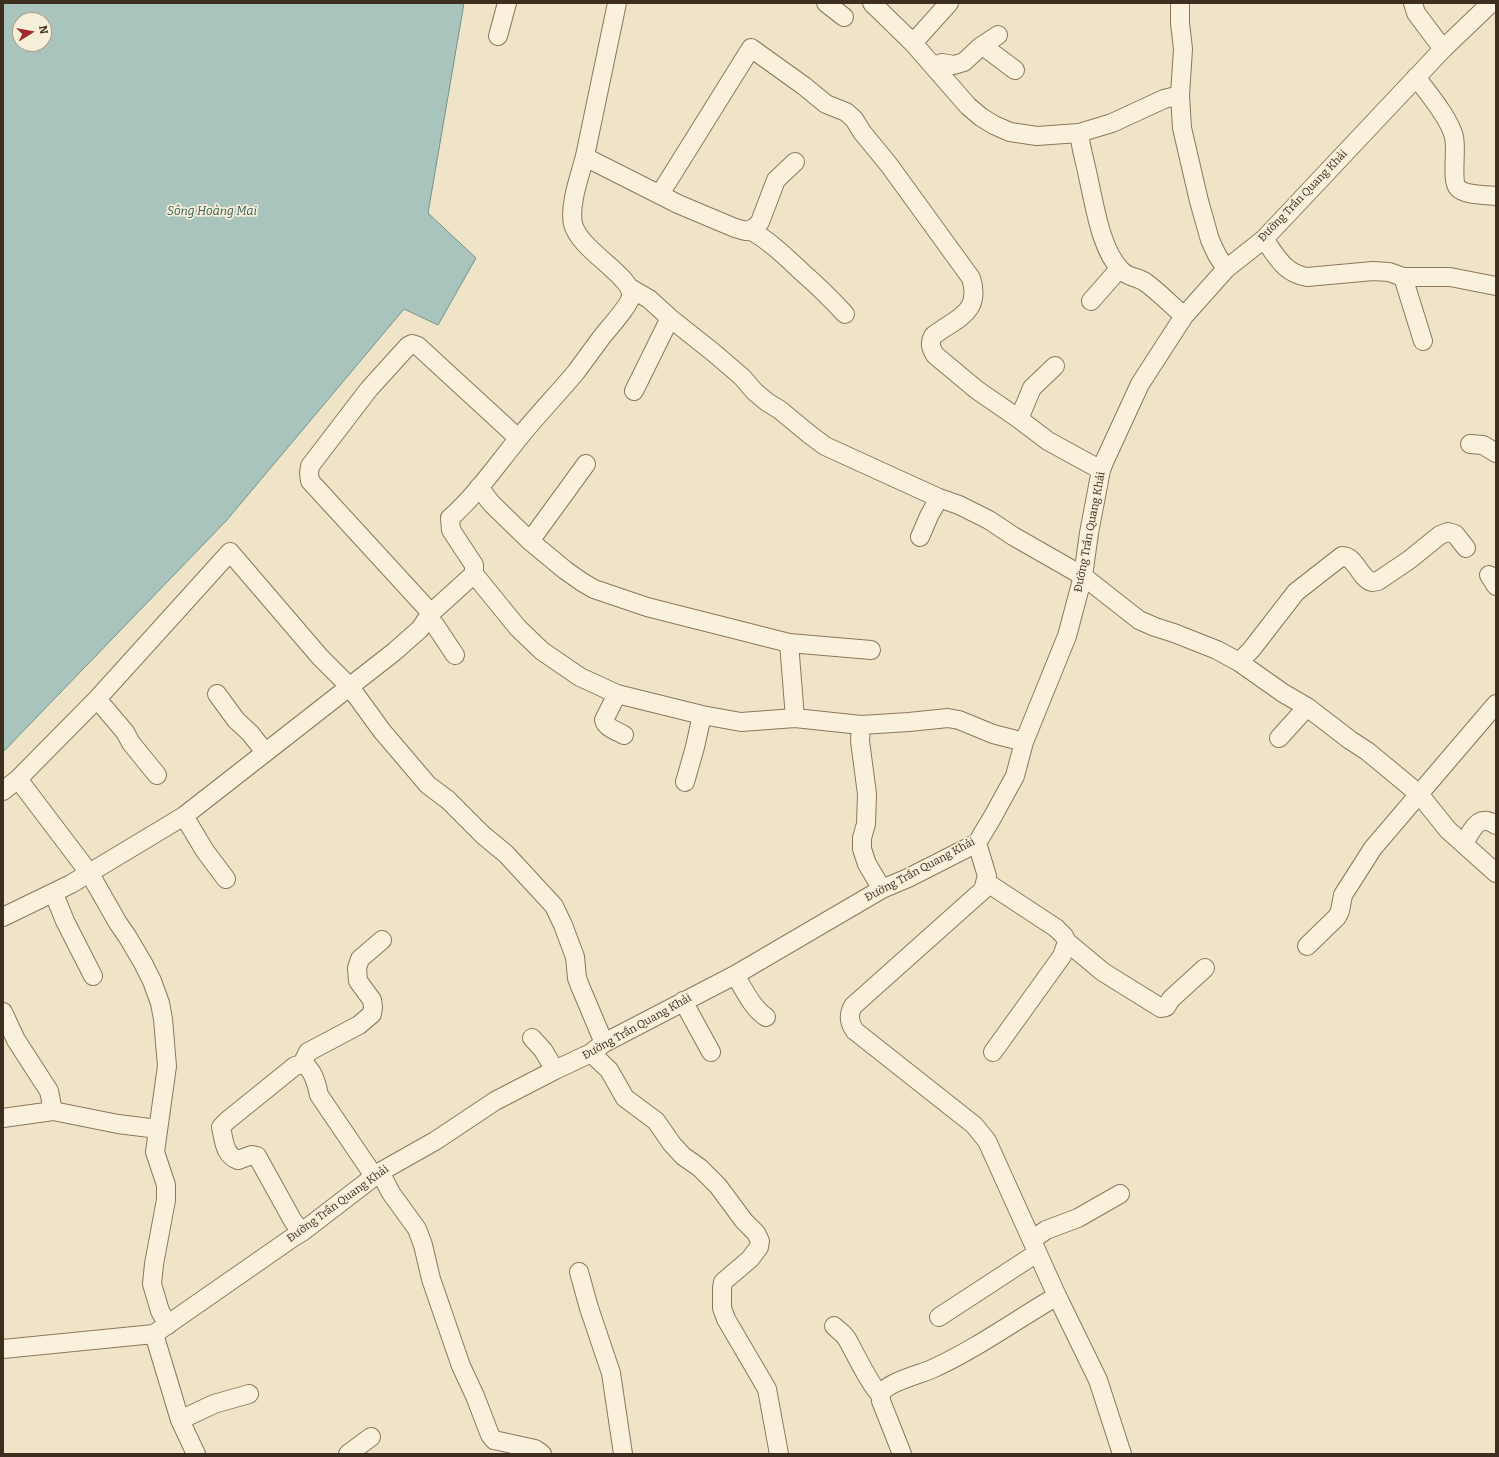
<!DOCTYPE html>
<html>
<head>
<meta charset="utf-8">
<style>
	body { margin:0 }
	#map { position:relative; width:1499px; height:1457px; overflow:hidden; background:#f0e4c8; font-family:Bitter,serif }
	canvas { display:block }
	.frame { position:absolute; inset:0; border:4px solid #3d2e20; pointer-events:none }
	.north { position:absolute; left:12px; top:12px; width:40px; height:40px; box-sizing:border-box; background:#f7eed8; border:1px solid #ada18e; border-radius:50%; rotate:79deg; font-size:11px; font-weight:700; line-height:16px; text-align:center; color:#3d2e20 }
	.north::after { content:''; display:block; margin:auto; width:14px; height:18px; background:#9e2a2b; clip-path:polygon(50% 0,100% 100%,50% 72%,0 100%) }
</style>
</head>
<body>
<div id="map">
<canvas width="1499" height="1457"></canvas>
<div class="frame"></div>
<div class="north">N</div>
</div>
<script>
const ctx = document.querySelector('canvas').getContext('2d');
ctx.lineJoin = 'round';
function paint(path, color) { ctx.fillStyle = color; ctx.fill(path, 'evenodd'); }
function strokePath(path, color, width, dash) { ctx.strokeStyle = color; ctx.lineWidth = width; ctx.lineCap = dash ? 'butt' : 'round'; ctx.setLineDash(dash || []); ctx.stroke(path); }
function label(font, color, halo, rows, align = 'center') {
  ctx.font = font + ' Bitter,serif'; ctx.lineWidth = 3.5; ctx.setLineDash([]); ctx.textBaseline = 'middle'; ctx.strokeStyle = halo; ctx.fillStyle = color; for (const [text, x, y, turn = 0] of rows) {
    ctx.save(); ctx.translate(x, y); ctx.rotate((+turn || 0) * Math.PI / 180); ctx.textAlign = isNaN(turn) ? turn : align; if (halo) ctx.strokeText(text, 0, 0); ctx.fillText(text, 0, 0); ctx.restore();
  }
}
const water = new Path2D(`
	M 3,3 L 464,3 L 428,213 L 476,258 L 438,325 L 404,309 L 226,521 L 3,752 ZM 20,20 L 44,20 L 44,44 L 20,44 Z`);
paint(water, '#a9c4bc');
strokePath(water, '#6f938a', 1);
const minor = new Path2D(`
	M 826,3 L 844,17
	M 872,3 L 913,43 L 968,106 L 981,117 L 994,125 L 1010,132 L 1037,136 L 1079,133 L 1112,123 L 1164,99 L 1180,95
	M 1180,3 L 1180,23 L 1183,49 L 1180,95 L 1182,128 L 1199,201 L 1210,240 L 1217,255 L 1226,269
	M 1413,3 L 1416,13 L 1443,49
	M 498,36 L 507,3
	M 913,43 L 949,3
	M 983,46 L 1015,70
	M 934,66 L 942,63 L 954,65 L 964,62 L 980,47 L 998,35
	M 1416,77 C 1428,93 1450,119 1454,137 C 1457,149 1451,181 1458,188 C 1464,195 1486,195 1496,196
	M 1079,133 C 1081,149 1086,165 1089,181 C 1095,207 1101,250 1121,270 C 1127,277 1137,277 1145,282 C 1159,292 1171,305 1184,316
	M 585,157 L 678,204 L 735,228 L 746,231 L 754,228 L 760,222 L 776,180 L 795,162
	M 660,194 L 751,48 L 804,86 L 826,104 L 846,112 L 854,119 L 862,132 L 889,165 L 971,278 C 982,313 956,318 933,336 C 929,343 931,348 935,355 L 977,390 L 1019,419 L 1048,441 L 1101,470
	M 750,230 C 770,241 787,258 803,273 C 818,286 832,300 845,314
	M 1264,239 C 1277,257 1284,273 1307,277 L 1373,271 L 1389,272 L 1403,277 L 1450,277 L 1496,286
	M 1403,277 L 1423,341
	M 630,288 L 649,299 L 670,318 L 714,353 L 742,377 L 755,392 L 767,402 L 780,410 L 809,434 L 825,446 L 939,498 L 959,505 L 989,520 L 1013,536 L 1083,576 L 1139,620 L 1155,627 L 1174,633 L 1217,650 L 1239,662 L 1283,693 L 1307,707 L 1350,740 L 1367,751 L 1419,794 L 1448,830 L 1496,873
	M 1091,301 L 1119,269
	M 634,391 L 670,318
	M 1019,419 L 1032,388 L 1055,366
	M 1470,444 L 1483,445 L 1496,453
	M 479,487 L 491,503 L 530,541 L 565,570 L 582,582 L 594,589 L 647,607 L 789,643 L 795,718
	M 920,537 L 929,516 L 939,498
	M 530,541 L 586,464
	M 474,574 L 518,628 L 542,651 L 580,677 L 617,694 L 702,715 L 741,722 L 795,718 L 861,725 L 909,722 L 948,718 L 959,720 L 993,734 L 1024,742
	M 1489,575 L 1496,586
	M 431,613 L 310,481 L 309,473 L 310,466 L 369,389 L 408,346 L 412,344 L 418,346 L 518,438
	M 427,619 L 435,625 L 455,655
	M 789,643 L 871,650
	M 1239,662 L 1251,650 L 1296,592 L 1342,556 C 1356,556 1359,578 1372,582 L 1378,581 L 1409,560 L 1440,535 L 1448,532 L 1455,534 L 1466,548
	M 217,694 L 236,720 L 250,733 L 265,752
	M 617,694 L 604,720 C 606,728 617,731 624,735
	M 97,699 L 125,732 L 131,743 L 157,775
	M 861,725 L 860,741 L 867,794 L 866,824 L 862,838 L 862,849 L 867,864 L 882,889
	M 1279,738 L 1307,707
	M 18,779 L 90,874 L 118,923 L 127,936 L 143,963 L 152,981 L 160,1003 L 163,1019 L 167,1066 L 155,1152 L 166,1185 L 166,1200 L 154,1264 L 152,1284 L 160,1311 L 168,1325
	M 685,782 L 695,747 L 702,715
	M 3,791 L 18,779 L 97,699 L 230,552 L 320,657 L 350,687 L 382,731 L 428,785 L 448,800 L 483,835 L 506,854 L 554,906 L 563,925 L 575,957 L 577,978 L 580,986 L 604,1043
	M 184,816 L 205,851 L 226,879
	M 977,843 L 987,876 L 983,890 L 853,1006 C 848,1015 849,1023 855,1031 L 974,1125 L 987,1141 L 1057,1296 L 1098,1380 L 1122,1454
	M 1464,843 C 1473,829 1478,813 1496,825
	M 986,882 L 1056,928 L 1064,936 L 1067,942 L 1062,956 L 993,1052
	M 54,894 L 65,921 L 93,976
	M 3,917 L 71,884 L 184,816 L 394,652 L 420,629 L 431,613 L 474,574 L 474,565 L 451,530 L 450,518 C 476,495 496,466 518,439 C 536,416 557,395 576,372 C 584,361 593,349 601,338 C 608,329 630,305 631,296 C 633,276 580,251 573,224 C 569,204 580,176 585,156 C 596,105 606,54 617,3
	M 1067,942 L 1103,972 L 1161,1008 L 1166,1007 L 1171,999 L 1205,968
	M 1307,946 L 1337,917 L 1340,911 L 1343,895 L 1373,848 L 1496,704
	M 735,975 C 744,989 752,1008 766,1017
	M 683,1001 L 711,1052
	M 3,1012 L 16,1040 L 49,1091 L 53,1111
	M 532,1038 L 543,1050 L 555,1070
	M 591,1053 L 609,1070 L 625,1098 L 656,1121 L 672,1144 L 683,1156 L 700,1168 L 718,1186 L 744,1221 L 756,1233 L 760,1241 L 759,1247 L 750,1259 L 723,1282 L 722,1288 L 722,1308 L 726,1319 L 767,1389 L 779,1454
	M 302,1064 L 308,1052 L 359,1025 L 372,1014 L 373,1007 L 372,1000 L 358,981 L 357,968 L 360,959 L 382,940
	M 3,1118 L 53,1111 L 118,1124 L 158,1129
	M 380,1172 L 391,1193 L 417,1229 L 423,1245 L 431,1279 L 461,1366 L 475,1396 L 490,1435 L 494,1440 L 535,1449 L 542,1454
	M 302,1232 L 293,1221 L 257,1156 L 252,1155 L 238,1160 C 224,1155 224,1140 221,1127 L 228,1120 L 295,1066 L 302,1064 C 312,1067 317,1084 319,1095 L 374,1176
	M 1032,1240 L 1046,1230 L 1078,1218 L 1120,1194
	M 579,1272 L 589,1308 L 611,1373 L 623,1454
	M 939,1317 L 1037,1253
	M 834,1326 C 838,1330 844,1334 847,1339 C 854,1351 872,1389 881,1395
	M 154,1334 L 180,1420 L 196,1454
	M 3,1349 L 154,1334 L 292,1238 L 302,1232 L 380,1172 L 435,1141 L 495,1101 L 555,1070 L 591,1053 L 604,1043 L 735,975 L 882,889 L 908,878 L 977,843 L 992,818 L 1015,776 L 1024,742 L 1067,636 L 1083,576 L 1089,533 L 1101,470 L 1105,460 L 1140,384 L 1184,316 L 1226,269 L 1264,239 L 1443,49 L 1491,3
	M 180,1420 L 214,1404 L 249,1394
	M 348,1454 L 371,1437
	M 902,1454 L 881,1401 C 881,1399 880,1397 881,1395 C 884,1383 921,1374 932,1369 C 976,1349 1016,1320 1057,1296`);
strokePath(minor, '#8d765c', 20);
strokePath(minor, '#faf1dc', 18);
label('11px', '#3d2e20', '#f7eed8', [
	["Đường Trần Quang Khải",1303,196,-46],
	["Đường Trần Quang Khải",1090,532,-79],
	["Đường Trần Quang Khải",920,870,-28],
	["Đường Trần Quang Khải",637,1027,-29],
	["Đường Trần Quang Khải",338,1204,-36]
]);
label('italic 12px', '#2f5d5a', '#f7eed8', [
	["Sông Hoàng Mai",212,212]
]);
</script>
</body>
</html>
